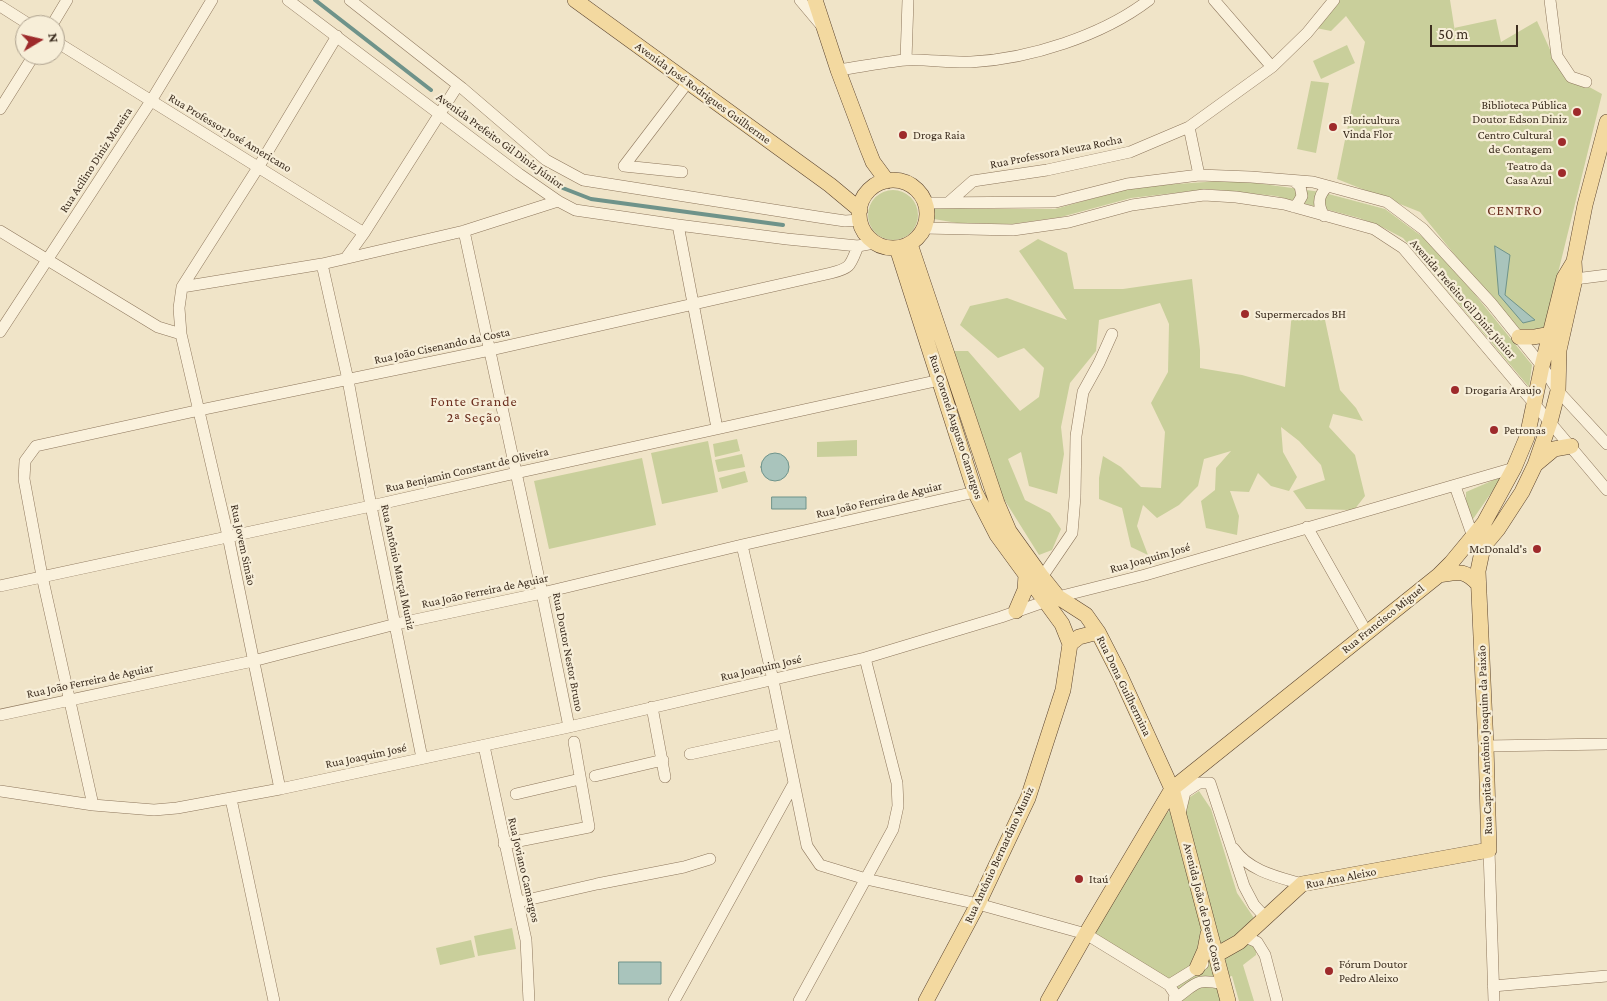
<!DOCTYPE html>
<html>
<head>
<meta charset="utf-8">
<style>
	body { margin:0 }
	#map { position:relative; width:1607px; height:1001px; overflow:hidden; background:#f0e4c8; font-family:"Crimson Pro",serif }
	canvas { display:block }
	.north { position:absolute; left:15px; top:15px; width:50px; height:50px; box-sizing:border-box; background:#f7eed8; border:1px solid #ada18e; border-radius:50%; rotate:81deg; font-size:14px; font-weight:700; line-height:20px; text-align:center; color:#3d2e20 }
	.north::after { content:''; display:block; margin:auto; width:18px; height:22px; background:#9e2a2b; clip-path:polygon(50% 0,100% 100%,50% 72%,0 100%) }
	.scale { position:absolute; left:1430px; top:25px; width:88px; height:22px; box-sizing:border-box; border:2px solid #3d2e20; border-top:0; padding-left:6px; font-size:15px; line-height:18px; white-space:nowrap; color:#3d2e20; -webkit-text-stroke:4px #f7eed8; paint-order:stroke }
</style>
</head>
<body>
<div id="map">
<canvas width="1607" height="1001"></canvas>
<div class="north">N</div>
<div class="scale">50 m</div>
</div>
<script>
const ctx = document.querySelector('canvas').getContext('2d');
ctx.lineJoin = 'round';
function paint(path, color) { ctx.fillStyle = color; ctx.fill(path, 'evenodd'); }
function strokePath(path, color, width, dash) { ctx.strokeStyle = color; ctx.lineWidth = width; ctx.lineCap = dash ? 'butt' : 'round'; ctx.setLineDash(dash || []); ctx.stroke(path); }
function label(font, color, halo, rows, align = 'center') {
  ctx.font = font + ' "Crimson Pro",serif'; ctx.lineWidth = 4.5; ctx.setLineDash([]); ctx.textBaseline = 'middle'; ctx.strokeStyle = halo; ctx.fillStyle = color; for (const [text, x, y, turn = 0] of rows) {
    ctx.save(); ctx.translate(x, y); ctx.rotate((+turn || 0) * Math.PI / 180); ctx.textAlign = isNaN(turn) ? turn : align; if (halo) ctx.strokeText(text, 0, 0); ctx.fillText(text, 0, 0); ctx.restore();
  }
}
paint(new Path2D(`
	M 1339,0 L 1450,0 L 1458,51 L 1454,28 L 1496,19 L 1501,42 L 1537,21 L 1552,54 L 1571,77 L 1602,94 L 1544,330 L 1523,333 L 1476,281 L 1420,212 L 1337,179 L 1365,42 L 1346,16 L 1331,31 L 1316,28 Z
	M 1347,45 L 1355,63 L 1321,79 L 1313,61 Z
	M 1311,81 L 1329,83 L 1316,153 L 1297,149 Z
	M 1234,180 L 1321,192 L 1385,209 L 1424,238 L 1473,292 L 1532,365 L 1529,387 L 1403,238 L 1382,227 L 1359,218 L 1276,196 L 1209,189 L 1131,198 L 1061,217 L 1012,224 L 957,223 L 934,219 L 934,205 L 970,209 L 1055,209 L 1134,187 Z
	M868 215a25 25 0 1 1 50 0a25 25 0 1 1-50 0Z
	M 1038,239 L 1067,253 L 1074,289 L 1123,289 L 1192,279 L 1200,350 L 1200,368 L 1242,375 L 1285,387 L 1292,312 L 1325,320 L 1340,390 L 1356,408 L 1363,421 L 1333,414 L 1329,427 L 1355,455 L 1365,496 L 1354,510 L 1306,509 L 1293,491 L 1325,480 L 1321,465 L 1299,441 L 1281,427 L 1283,452 L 1297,477 L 1289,491 L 1271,486 L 1258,473 L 1249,492 L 1230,491 L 1239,516 L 1237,535 L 1206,528 L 1201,501 L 1215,490 L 1216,468 L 1231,451 L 1204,459 L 1198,486 L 1179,505 L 1157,518 L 1143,505 L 1137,526 L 1148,555 L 1131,547 L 1122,508 L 1099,499 L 1099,478 L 1103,456 L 1121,467 L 1141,487 L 1161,488 L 1165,432 L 1151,403 L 1168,372 L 1169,324 L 1160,303 L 1099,320 L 1096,351 L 1070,383 L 1061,427 L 1064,454 L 1057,494 L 1029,486 L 1021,452 L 1008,459 L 1025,500 L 1050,513 L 1061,529 L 1052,550 L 1039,555 L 1002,496 L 954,351 L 968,351 L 1020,411 L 1039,397 L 1044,368 L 1024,348 L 998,358 L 960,325 L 970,306 L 1007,298 L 1067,320 L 1019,251 Z
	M 737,439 L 740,451 L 715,457 L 713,444 Z
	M 857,440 L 857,456 L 817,457 L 817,442 Z
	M 708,441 L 718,492 L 662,504 L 651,453 Z
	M 742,454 L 745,467 L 718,472 L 715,460 Z
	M 642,458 L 656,525 L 549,549 L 534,481 Z
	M 745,471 L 748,482 L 722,489 L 719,478 Z
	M 1503,476 L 1473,519 L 1466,508 L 1466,492 Z
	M 1199,791 L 1211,809 L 1237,893 L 1256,921 L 1256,955 L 1243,965 L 1254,1001 L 1239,1001 L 1232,976 L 1216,980 L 1223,1001 L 1183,1001 L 1093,937 L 1156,820 Z
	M 512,928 L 516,949 L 478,956 L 474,936 Z
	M 471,940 L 475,957 L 440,965 L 436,948 Z`), '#c9cf9b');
const water = new Path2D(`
	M 1495,246 L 1510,255 L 1505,295 L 1535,320 L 1523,323 L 1499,295 Z
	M761 467a14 14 0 1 1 28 0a14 14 0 1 1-28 0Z
	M 772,497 L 806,497 L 806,509 L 772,509 Z
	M 619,962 L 661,962 L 661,984 L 619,984 Z`);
paint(water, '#a9c4bc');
strokePath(water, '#6f938a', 1);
strokePath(new Path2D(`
	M 315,0 L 431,90
	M 463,114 L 555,185 L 591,199 L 783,225`), '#6f938a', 4);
const minor = new Path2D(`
	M 288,0 L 519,174 L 558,201 L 575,210 L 678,225 L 787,239 L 858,246 L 874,243
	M 350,0 L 462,88 L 546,160 L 583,180 L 818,217 L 845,221 L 860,220
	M 800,0 L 821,25
	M 1214,0 L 1272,67
	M 1550,0 L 1557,56 L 1571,77 L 1586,82
	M 0,6 L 30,25
	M 52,25 L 67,0
	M 55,41 L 364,233 L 346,258
	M 906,60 L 908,0
	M 838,70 C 860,67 883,62 906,60 C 928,59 949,63 971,62 C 1029,59 1102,36 1149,0
	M 0,109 L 34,55
	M 1189,127 L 1199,175
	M 682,172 L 624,166 L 688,82
	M 925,203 L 1056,202 L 1127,184 L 1199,175 L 1251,177 L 1313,182 L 1387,202 L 1423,229 L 1491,303 L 1542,366 L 1558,391 L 1607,444
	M 948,203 L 973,181 L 1047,170 L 1130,152 L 1189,127 L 1272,67 L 1307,33 L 1334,0
	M 1294,207 L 1298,203 L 1302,196 L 1300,186 L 1294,181
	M 1324,216 C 1317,204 1318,195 1328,186
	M 678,225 L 717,428
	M 924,228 L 1013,230 L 1069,222 L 1132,205 L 1204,195 L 1236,197 L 1284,204 L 1374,229 L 1403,248 L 1607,490
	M 0,231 L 158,327 L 181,334
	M 464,231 L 542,593 L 569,727
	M 364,233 L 458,85
	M 322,264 L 348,380 L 371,506 L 422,758
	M 1575,279 L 1607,275
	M 182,287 L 322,264 L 464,231 L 558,201
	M 0,332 L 151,101 L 212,0
	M 1455,486 L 1473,537 L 1476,540
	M 1307,527 L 1367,633
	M 742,545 L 773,680 L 807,846 L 820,865 L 866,879 L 978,904 L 1086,934 L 1169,985 L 1175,994 L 1174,1001
	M 1042,577 L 1072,533 L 1075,497 L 1076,436 L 1083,392 L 1099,363 L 1112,334
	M 0,586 L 371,506 L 516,473 L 940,380
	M 652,707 L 665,777
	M 0,715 L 253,661 L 396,624 L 542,593 L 742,545 L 975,492
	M 484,746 L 526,940 L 529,1001
	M 1486,746 L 1607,744
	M 690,754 L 783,734
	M 595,776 L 663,760
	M 280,789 L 228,536 L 181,334 L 179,308 L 182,287 L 259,166 L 337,36
	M 0,791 L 93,805 L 154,810 L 177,808 L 280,789 L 569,727 L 865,658 L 1001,617 L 1058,597 L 1145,575 L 1514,468
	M 516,794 L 580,779
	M 231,799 L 274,1001
	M 93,805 L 42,576 L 24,479 L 25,461 L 36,446 L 200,410 L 490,350 L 831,273 C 851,268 850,266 858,246
	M 1180,813 L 1185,792 L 1199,783 L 1210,783 L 1244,886 L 1254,905 L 1266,918
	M 504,844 L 589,827 L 574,742
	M 1234,849 C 1249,871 1278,877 1302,884
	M 1489,850 L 1494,1001
	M 518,902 L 597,884 L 684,867 L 710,859
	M 1245,937 L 1257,942 L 1265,955 L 1277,1001
	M 1169,985 L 1203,964
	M 1493,986 L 1607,976
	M 1175,999 C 1197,983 1195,978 1223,984
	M 674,1001 L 793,785
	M 799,1001 L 893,829 L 898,806 L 897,783 L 865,658`);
const major = new Path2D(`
	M 575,0 L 830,185 L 860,210
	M 815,0 L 838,70 L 867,147 L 873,162 L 887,181
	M859 214a34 34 0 1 1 68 0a34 34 0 1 1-68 0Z
	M 910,244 L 997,503 L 1009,531 L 1042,577 L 1058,597 L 1086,615 L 1098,632 L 1119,673 L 1172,789 L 1228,1001
	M 897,248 L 975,492 L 997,535 L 1062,624 L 1070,644 L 1063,690 L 1028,798 L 978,904 L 926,1001
	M 1519,337 L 1534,337 L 1550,334
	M 1536,464 L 1554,449 L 1571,446
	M 1439,575 C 1458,572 1464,569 1478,584
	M 1016,611 L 1025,590 L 1026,575
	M 1070,644 L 1079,637 L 1098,632
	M 1216,955 L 1239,942 L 1302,884 L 1489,850 L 1486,746 L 1478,571 L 1483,547 L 1498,529 L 1522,492 L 1535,465 L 1550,422 L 1558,391 L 1559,350 L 1575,279 L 1574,261 L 1585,205 L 1607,122
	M 1197,968 L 1205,950 L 1208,934
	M 1048,1001 L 1086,934 L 1172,789 L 1439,575 L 1451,563 L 1484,523 L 1514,468 L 1527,437 L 1542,366 L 1564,278 L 1573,263`);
strokePath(minor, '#8d765c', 12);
strokePath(major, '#5b4430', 16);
strokePath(minor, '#faf1dc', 11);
strokePath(major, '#f3d9a0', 15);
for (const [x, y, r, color] of [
	[1577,112,5,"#9e2a2b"],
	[1333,127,5,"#9e2a2b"],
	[903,135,5,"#9e2a2b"],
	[1562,142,5,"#9e2a2b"],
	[1562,173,5,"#9e2a2b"],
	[1245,314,5,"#9e2a2b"],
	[1455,390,5,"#9e2a2b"],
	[1494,430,5,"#9e2a2b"],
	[1537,549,5,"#9e2a2b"],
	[1079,879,5,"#9e2a2b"],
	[1329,971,5,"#9e2a2b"]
]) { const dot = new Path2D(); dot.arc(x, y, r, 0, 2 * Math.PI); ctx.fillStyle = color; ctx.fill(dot); strokePath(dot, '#f7eed8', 2); }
label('12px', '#3d2e20', '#f7eed8', [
	["Avenida José Rodrigues Guilherme",703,93,36],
	["Rua Professor José Americano",230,133,31],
	["Avenida Prefeito Gil Diniz Júnior",500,141,36],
	["Rua Professora Neuza Rocha",1056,152,-11],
	["Rua Acilino Diniz Moreira",96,160,-57],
	["Avenida Prefeito Gil Diniz Júnior",1463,299,49],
	["Rua João Cisenando da Costa",442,346,-12],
	["Rua Coronel Augusto Camargos",956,427,72],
	["Rua Benjamin Constant de Oliveira",467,470,-13],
	["Rua João Ferreira de Aguiar",879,500,-13],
	["Rua Jovem Simão",243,545,78],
	["Rua Joaquim José",1150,558,-16],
	["Rua Antônio Marçal Muniz",398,567,78],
	["Rua João Ferreira de Aguiar",485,591,-12],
	["Rua Francisco Miguel",1383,619,-39],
	["Rua Doutor Nestor Bruno",568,652,79],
	["Rua Joaquim José",761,668,-13],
	["Rua João Ferreira de Aguiar",90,681,-12],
	["Rua Dona Guilhermina",1124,686,64],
	["Rua Capitão Antônio Joaquim da Paixão",1485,740,-92],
	["Rua Joaquim José",366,756,-12],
	["Rua Antônio Bernardino Muniz",999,855,-65],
	["Rua Joviano Camargos",524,870,77],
	["Rua Ana Aleixo",1341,878,-11],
	["Avenida João de Deus Costa",1203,907,76]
]);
label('12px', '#3d2e20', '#f7eed8', [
	["Biblioteca Pública",1567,105,"right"],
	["Doutor Edson Diniz",1567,119,"right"],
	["Floricultura",1343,120],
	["Vinda Flor",1343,134],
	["Droga Raia",913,135],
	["Centro Cultural",1552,135,"right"],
	["de Contagem",1552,149,"right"],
	["Teatro da",1552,166,"right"],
	["Casa Azul",1552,180,"right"],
	["Supermercados BH",1255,314],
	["Drogaria Araujo",1465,390],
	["Petronas",1504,430],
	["McDonald's",1527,549,"right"],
	["Itaú",1089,879],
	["Fórum Doutor",1339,964],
	["Pedro Aleixo",1339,978]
], 'left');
ctx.letterSpacing = '1px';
label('14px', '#6b2e1e', '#f7eed8', [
	["CENTRO",1515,211],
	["Fonte Grande",474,402],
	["2ª Seção",474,418]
]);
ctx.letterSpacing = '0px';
</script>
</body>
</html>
